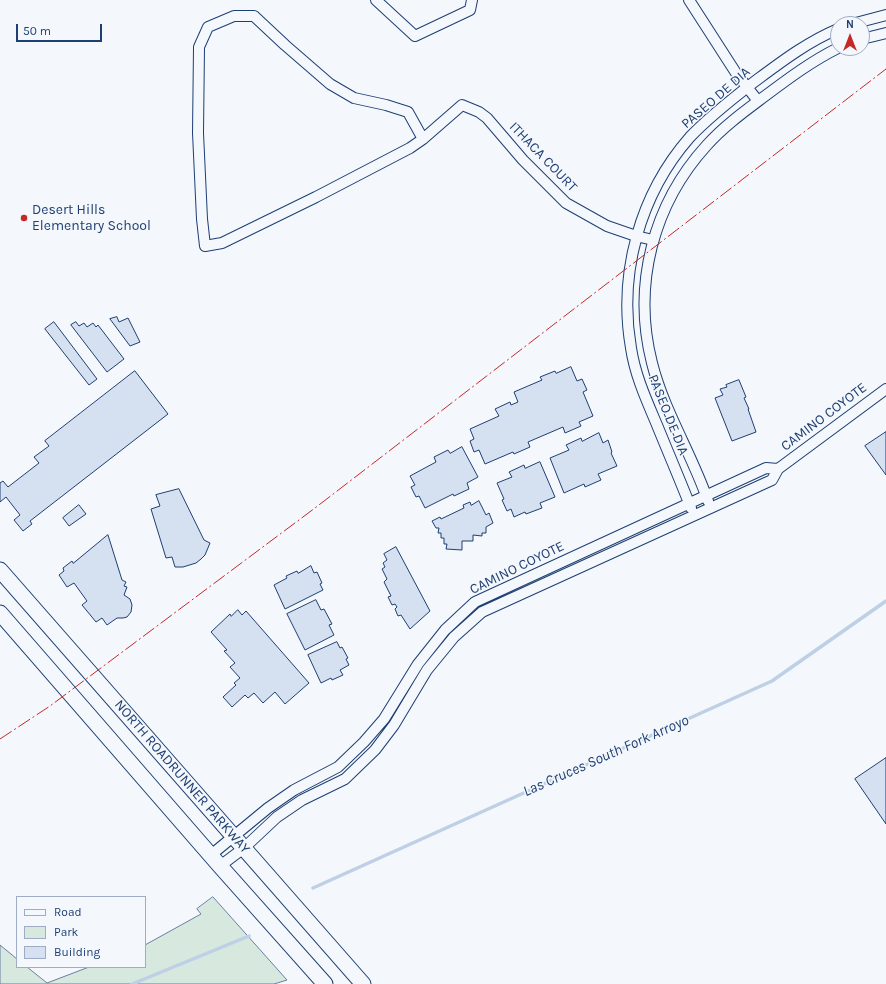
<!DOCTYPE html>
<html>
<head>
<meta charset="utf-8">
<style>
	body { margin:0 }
	#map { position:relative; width:886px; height:984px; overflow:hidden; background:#f4f7fb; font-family:Karla,sans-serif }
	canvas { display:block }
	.legend { position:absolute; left:16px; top:896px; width:130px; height:72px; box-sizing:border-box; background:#f4f7fb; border:1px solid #9eadc5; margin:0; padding:5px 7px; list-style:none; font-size:12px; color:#1d3f73 }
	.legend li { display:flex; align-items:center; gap:8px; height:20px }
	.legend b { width:20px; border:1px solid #9eadc5 }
	.north { position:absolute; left:830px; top:16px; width:40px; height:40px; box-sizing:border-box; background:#f4f7fb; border:1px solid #9eadc5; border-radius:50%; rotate:0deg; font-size:11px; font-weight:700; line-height:16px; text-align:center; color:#1d3f73 }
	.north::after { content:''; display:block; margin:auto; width:14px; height:18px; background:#c62828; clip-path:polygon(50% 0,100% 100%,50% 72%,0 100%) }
	.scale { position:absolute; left:16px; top:24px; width:86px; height:18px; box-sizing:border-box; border:2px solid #1d3f73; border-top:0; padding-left:5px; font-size:12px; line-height:14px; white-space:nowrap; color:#1d3f73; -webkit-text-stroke:3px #f4f7fb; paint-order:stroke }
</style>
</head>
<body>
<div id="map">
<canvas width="886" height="984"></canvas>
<ul class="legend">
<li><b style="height:5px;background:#f4f7fb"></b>Road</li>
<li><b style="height:11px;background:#d7e8df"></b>Park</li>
<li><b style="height:11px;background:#d5e0f0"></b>Building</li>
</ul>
<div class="north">N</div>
<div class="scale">50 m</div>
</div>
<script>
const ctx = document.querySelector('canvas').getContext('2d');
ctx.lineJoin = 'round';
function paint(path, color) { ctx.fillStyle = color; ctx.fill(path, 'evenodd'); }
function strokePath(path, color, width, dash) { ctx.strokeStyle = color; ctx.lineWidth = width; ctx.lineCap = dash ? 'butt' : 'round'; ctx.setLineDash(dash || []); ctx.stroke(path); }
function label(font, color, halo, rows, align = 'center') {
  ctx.font = font + ' Karla,sans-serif'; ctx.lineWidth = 3; ctx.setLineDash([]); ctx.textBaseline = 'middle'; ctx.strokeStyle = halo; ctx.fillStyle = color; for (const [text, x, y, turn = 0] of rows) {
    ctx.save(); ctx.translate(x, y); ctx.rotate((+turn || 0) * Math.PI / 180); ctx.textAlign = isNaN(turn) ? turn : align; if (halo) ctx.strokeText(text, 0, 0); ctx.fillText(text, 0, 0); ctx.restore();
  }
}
const green = new Path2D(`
	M 213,897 L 287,980 L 274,984 L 0,984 L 0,945 L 17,959 L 17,967 L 27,967 L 47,983 L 89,967 L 145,967 L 145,945 L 201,914 L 197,909 Z`);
paint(green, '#d7e8df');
strokePath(green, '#687fa3', 1);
strokePath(new Path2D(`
	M 313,888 L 772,681 L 886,601
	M 132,984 L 249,936`), '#bed0e5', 3.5);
const building = new Path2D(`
	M 117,317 L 119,322 L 128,318 L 140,342 L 130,346 L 110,319 Z
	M 54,322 L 97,379 L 89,385 L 45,329 Z
	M 76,322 L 79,326 L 84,323 L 87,327 L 93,323 L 96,327 L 98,325 L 124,359 L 107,372 L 71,325 Z
	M 571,367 L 577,381 L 582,379 L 587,390 L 583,392 L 593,416 L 579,422 L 581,426 L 565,433 L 563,427 L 528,442 L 530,447 L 514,454 L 513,452 L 485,464 L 479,450 L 474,452 L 470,441 L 474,439 L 470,429 L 499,416 L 495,409 L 510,402 L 511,405 L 518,402 L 514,392 L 542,380 L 540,377 L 555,371 L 556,373 Z
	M 135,371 L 168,414 L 30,521 L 32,524 L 23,531 L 14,520 L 20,515 L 6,497 L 0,502 L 0,483 L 3,481 L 8,487 L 39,463 L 34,457 L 49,446 L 45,441 Z
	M 739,380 L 746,397 L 744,398 L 749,409 L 748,409 L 756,432 L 732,441 L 715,398 L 723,395 L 720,389 L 727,387 L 726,385 Z
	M 886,432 L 886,475 L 865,446 Z
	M 599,433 L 603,443 L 608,440 L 612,452 L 611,453 L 617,466 L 598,474 L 601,480 L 585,487 L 584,484 L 564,493 L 550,458 L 569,450 L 566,445 L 581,438 L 582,441 Z
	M 462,447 L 478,477 L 467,483 L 469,489 L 454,496 L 453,494 L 425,508 L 419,496 L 416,497 L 411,487 L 415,485 L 410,476 L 436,462 L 434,457 L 448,450 L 450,453 Z
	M 540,462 L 555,497 L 540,503 L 542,508 L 526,514 L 525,512 L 514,517 L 511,509 L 507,511 L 502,500 L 504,499 L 497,483 L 512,477 L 509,472 L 524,465 L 525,468 Z
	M 179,489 L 204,540 L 210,543 L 205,555 L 201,559 L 196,563 L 183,567 L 175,567 L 172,557 L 166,558 L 151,509 L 160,506 L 156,495 Z
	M 479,501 L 486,515 L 489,513 L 493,523 L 486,527 L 486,533 L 482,533 L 482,536 L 473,535 L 473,541 L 462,541 L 462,550 L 446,549 L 447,544 L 444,544 L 444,538 L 441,538 L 441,533 L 438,533 L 439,528 L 436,528 L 432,521 L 440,517 L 441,519 L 464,508 L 463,505 L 470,502 L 471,505 Z
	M 79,505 L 86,514 L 69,526 L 63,518 Z
	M 108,535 L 122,580 L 126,582 L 124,586 L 127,587 L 124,595 L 130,599 L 132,605 L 131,612 L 127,617 L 123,618 L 117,618 L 107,625 L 102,618 L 96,622 L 82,605 L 87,601 L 74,583 L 67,587 L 59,575 L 64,571 L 63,568 L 72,561 L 73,563 Z
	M 396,547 L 430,611 L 410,629 L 401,615 L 398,616 L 395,609 L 397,607 L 395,604 L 392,605 L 388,597 L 391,596 L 384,582 L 387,579 L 382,569 L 385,567 L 383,563 L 387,560 L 384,554 Z
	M 311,566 L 314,573 L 317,572 L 322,583 L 320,584 L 323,590 L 285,609 L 274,585 L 287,578 L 286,576 L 297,571 L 298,573 Z
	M 316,600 L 321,610 L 324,609 L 332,624 L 329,625 L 334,635 L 305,650 L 287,614 Z
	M 238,610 L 242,615 L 246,611 L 309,683 L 285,704 L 275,692 L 263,703 L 254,693 L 248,698 L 245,695 L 232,707 L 223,697 L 236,685 L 234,683 L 240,678 L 230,667 L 235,663 L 224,651 L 227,650 L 211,632 L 230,614 L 231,616 Z
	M 337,642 L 340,648 L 342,647 L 348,658 L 346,659 L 349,665 L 340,670 L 343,675 L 332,680 L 331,678 L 321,683 L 308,655 Z
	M 886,758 L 886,824 L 855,779 Z`);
paint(building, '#d5e0f0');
strokePath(building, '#1d3f73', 1);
const minor = new Path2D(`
	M 376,0 L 415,36 L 470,10 L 472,0
	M 689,0 L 736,73 L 758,101
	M 852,24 L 886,15
	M 862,39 L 886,33
	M 423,139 L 408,112 L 386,105 L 354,98 L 330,84 L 285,45 L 254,16 L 234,16 L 208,27 L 199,47 L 198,133 L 202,219 L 205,246 L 222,243 L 316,197 L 410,148 L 423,139 L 462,105 L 479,112 L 487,118 L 523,160 L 566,203 L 607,226 L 636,236 L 653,240
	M 708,501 C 692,454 664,411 652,363 C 632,285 653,204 707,145 C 724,126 745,111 765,96 C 789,78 812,61 838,48
	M 691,508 C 680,480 668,452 657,425 C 646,399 635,375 631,348 C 618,273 640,194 690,137 C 709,117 732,99 754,82 C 781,62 807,42 838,29
	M 211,855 L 268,808 L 294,790 L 338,767 L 364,742 L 384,719 L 418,664 L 445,630 L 475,602 L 766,468 L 778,469
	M 220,866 L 244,848 L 277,817 L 302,800 L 345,779 L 375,750 L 394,725 L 427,670 L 454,637 L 482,612 L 772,480 L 778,469 L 886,389`);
const secondary = new Path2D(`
	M 0,570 L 363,984
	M 0,613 L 220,866 L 325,984`);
strokePath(minor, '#1d3f73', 12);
strokePath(secondary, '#1d3f73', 17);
strokePath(minor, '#f4f7fb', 10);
strokePath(secondary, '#f4f7fb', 15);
strokePath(new Path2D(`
	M 0,739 L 50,706 L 315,508 L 886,69`), '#c62828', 1, [14, 3, 2, 3]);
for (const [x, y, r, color] of [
	[24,218,4,"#c62828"]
]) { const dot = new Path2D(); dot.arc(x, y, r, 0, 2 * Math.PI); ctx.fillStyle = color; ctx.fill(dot); strokePath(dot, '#f4f7fb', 1.5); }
label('14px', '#1d3f73', '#f4f7fb', [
	["PASEO DE DIA",716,98,-41],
	["ITHACA COURT",543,157,46],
	["PASEO DE DIA",668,415,68],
	["CAMINO COYOTE",824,417,-37],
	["CAMINO COYOTE",517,568,-26],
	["NORTH ROADRUNNER PARKWAY",182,777,49]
]);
label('14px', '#1d3f73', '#f4f7fb', [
	["Desert Hills",32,210],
	["Elementary School",32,226]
], 'left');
label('italic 15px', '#1d3f73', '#f4f7fb', [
	["Las Cruces South Fork Arroyo",606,756,-24]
]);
</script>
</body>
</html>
